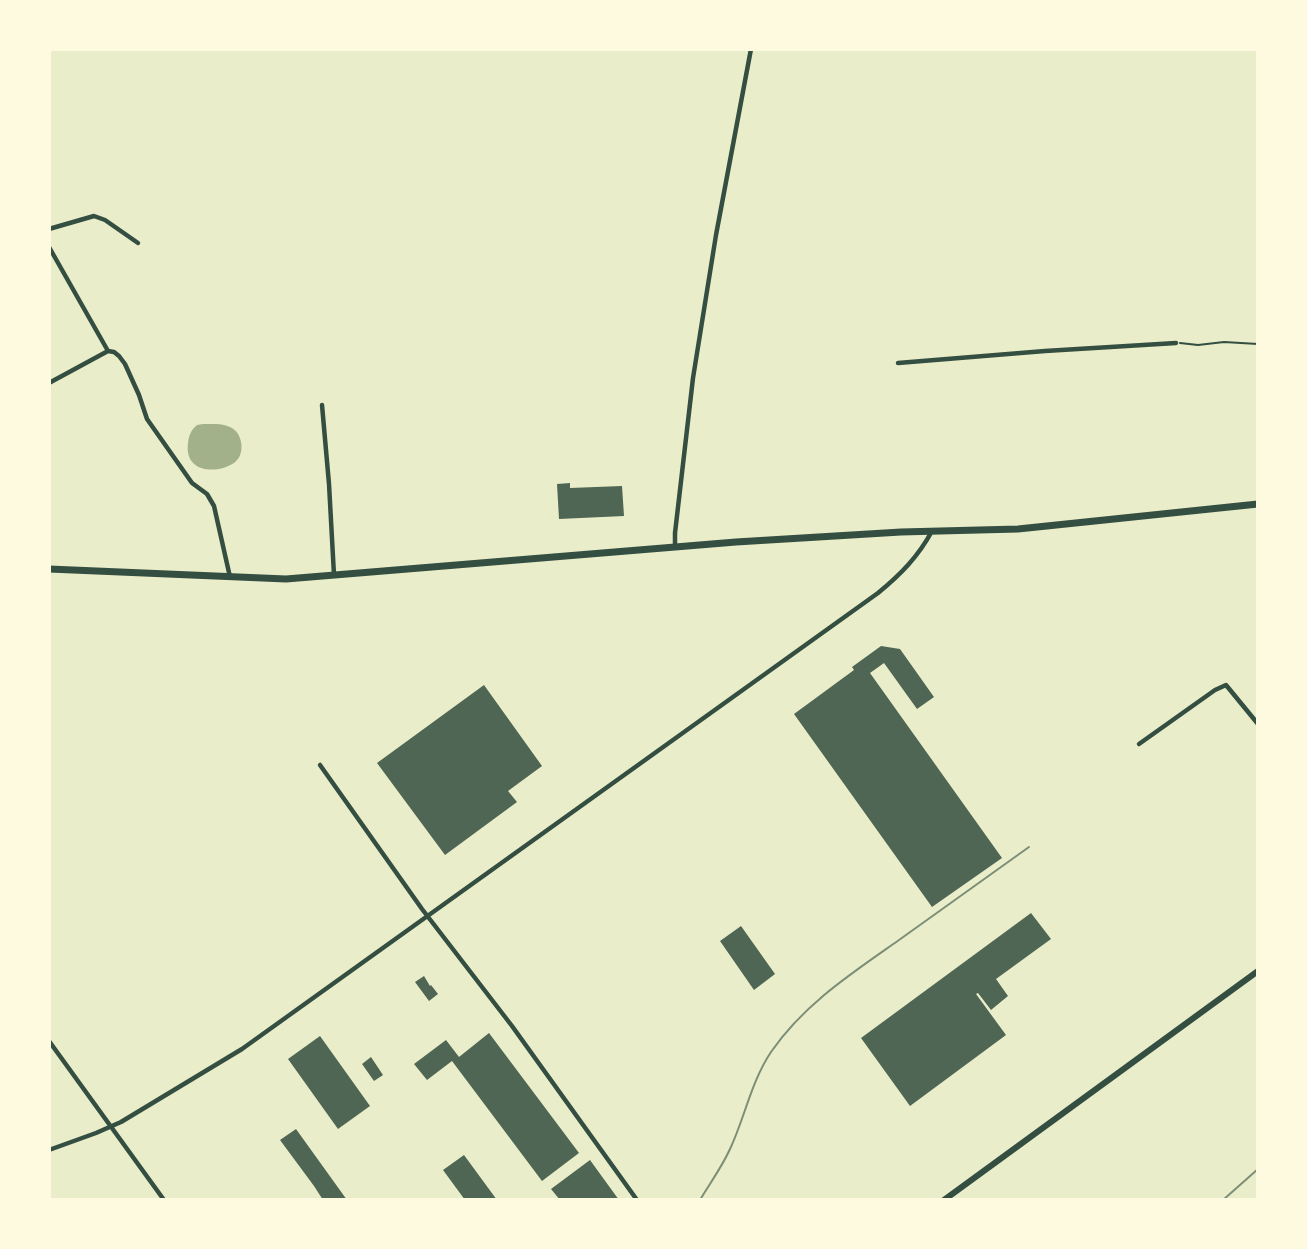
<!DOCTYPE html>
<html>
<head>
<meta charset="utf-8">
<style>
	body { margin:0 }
	#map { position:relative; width:1307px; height:1249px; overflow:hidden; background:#e9edc9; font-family:Quicksand,sans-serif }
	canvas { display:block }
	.frame { position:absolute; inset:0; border:51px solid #fefae0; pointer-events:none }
</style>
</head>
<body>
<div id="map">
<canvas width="1307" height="1249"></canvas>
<div class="frame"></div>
</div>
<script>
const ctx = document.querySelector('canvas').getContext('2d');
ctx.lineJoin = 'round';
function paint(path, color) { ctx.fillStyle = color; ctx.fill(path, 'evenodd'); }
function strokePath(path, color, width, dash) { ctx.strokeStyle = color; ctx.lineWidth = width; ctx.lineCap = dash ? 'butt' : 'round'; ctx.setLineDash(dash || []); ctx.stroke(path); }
paint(new Path2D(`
	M 203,424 C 212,424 222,423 230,427 C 243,432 246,455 234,463 C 215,475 184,472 188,443 C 189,435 191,430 197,425 Z`), '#a3b18a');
paint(new Path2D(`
	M 570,483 L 570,488 L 622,486 L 624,516 L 559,519 L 557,484 Z
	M 881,646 L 900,649 L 934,697 L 917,709 L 884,663 L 870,673 L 1002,858 L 932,907 L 794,714 L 854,670 L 852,667 Z
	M 484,685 L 542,766 L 508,791 L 517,802 L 445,855 L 377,763 Z
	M 1031,913 L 1051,939 L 996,979 L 1008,996 L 991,1010 L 978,993 L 976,994 L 1006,1035 L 910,1106 L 861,1038 Z
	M 741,926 L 775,974 L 754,990 L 720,941 Z
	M 424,976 L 430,986 L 431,985 L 438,994 L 429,1001 L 415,982 Z
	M 489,1033 L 579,1153 L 542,1181 L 452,1061 L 427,1080 L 414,1064 L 446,1040 L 459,1057 Z
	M 320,1036 L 370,1106 L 338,1129 L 288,1059 Z
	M 371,1057 L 383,1075 L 374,1081 L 362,1064 Z
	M 296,1129 L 347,1200 L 323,1200 L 314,1186 L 280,1140 Z
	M 464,1155 L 497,1200 L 465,1200 L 443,1170 Z
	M 590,1160 L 619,1200 L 560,1200 L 551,1189 Z`), '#4f6655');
strokePath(new Path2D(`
	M 1180,343 L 1198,345 L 1224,342 L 1258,344`), '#344e41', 2);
strokePath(new Path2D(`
	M 49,229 L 94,216 L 105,220 L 138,243
	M 49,247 L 108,351 L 49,383
	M 108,351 L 114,352 L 119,356 L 125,364 L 139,395 L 147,419 L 192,483 L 207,494 L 214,506 L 230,577
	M 898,363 L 1045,351 L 1176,343
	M 322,405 L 329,484 L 334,575
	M 675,547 L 675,533 L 693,378 L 716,235 L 751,49
	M 1139,744 L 1215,690 L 1226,685 L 1258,724
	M 320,765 L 422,909 L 512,1026 L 637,1200
	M 49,1041 L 164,1200
	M 49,1150 L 96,1133 L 121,1122 L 242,1049 L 878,593 C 900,575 918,557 932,531`), '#344e41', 4.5);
strokePath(new Path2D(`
	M 944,1200 L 1258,971`), '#344e41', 6);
strokePath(new Path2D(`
	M 49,569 L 286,579 L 736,542 L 901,532 L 1018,529 L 1258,504`), '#344e41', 7);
strokePath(new Path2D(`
	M 700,1200 C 710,1183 722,1167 730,1149 C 745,1117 751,1082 771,1052 C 804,1004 852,973 899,940 C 942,909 986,878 1029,847
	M 1223,1200 L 1258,1169`), '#7c8e77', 2);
</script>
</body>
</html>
